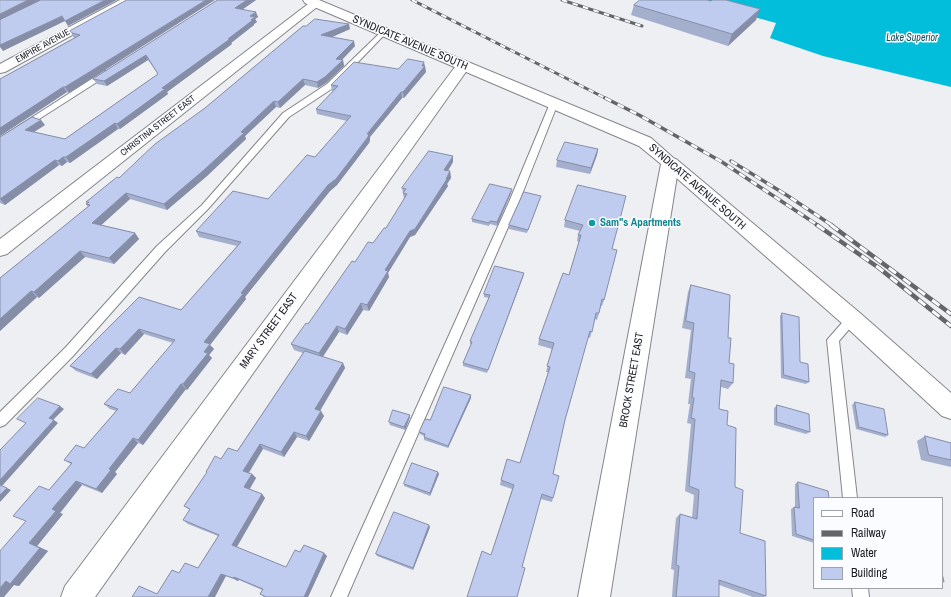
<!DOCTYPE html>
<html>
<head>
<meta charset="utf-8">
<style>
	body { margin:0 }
	#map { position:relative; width:951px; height:597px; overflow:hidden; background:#edeff3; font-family:"Archivo Narrow",sans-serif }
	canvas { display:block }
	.legend { position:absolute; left:813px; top:497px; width:130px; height:92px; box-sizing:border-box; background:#fbfcff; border:1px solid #a1a2a5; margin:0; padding:5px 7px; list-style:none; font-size:12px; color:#1b1c1e }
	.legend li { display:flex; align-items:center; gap:8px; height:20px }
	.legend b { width:20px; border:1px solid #a1a2a5 }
</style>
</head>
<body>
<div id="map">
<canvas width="951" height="597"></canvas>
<ul class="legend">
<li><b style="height:5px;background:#fff"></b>Road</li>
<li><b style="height:5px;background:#646568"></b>Railway</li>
<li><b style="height:11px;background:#03beda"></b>Water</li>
<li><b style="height:11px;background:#bfcbef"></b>Building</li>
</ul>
</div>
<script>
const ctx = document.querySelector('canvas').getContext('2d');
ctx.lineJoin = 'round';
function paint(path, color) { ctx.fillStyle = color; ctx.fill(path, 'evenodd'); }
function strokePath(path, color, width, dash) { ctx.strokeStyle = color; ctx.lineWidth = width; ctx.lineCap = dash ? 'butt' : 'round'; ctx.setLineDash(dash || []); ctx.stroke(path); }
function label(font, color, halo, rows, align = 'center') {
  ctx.font = font + ' "Archivo Narrow",sans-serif'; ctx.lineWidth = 3; ctx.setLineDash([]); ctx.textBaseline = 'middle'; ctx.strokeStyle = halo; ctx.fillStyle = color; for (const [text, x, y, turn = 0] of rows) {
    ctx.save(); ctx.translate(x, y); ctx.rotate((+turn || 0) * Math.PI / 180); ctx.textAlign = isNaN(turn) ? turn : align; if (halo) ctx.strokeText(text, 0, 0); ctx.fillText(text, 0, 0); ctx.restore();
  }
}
paint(new Path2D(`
	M 692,0 L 951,0 L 951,87 L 823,56 L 770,38 L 776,23 Z`), '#03beda');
const service = new Path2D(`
	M 382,31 L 387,32 L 333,88 L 289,117 L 208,209 L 165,252 L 73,356 L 5,425 L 0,427 L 0,412 L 65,348 L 157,246 L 202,205 L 283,113 L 327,84 Z
	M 104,71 L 110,71 L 111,73 L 0,144 L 0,138 Z
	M 551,101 L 557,101 L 558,103 L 519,202 L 347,597 L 331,597 L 509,202 Z
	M 852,314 L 856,316 L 858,319 L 839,341 L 857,498 L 843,498 L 827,340 L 848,316 Z
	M 852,588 L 868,588 L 869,597 L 853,597 Z`);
const minor = new Path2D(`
	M 120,0 L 134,0 L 132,2 L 5,72 L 0,73 L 0,64 Z
	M 312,1 L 318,0 L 322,3 L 7,254 L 0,256 L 0,239 Z
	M 463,62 L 468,63 L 470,66 L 95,597 L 61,597 L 65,586 L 458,63 Z
	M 670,158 L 676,159 L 860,313 L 951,393 L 951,419 L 942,416 L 844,325 L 664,167 L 662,163 L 664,159 Z`);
const tertiary = new Path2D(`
	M 303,0 L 319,0 L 651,138 L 679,163 L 610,597 L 578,597 L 661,164 L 639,146 L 305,3 Z`);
strokePath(service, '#84868a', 2);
strokePath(minor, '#84868a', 2);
strokePath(tertiary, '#84868a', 2);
paint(service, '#fff');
paint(minor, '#fff');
paint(tertiary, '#fff');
const railFar2 = new Path2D(`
	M 412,0 L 607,99
	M 562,0 L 642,26`);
const railFar1 = new Path2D(`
	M 605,98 L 639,115 L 722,162 L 819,226
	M 731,161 L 788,196 L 833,226`);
const rail = new Path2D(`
	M 817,225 L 879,268 L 951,326
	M 831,225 L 951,314`);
strokePath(railFar2, '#646568', 3);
strokePath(railFar1, '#646568', 3.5);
strokePath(rail, '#646568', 4.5);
strokePath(railFar2, '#fbfcff', 2, [5.5]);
strokePath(railFar1, '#fbfcff', 2.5, [7]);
strokePath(rail, '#fbfcff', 3, [9]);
paint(new Path2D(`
	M 127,0 L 69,93 L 67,92 L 0,136 L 0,79 L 74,38 L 70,31 Z
	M 218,0 L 256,0 L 242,10 L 258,17 L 255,19 L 257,22 L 254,24 L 254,25 L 231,43 L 232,44 L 167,92 L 168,94 L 120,129 L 118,129 L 70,163 L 67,162 L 62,166 L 59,165 L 5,205 L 0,203 L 0,137 L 45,125 L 34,132 L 65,139 L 158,74 L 148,60 L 107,86 L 97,84 L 93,79 Z
	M 634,5 L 756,20 L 728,46 L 631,15 Z
	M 303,26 L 350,29 L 332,37 L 355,46 L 342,60 L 343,60 L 344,66 L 326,83 L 318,88 L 305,85 L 280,108 L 276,107 L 245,136 L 246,139 L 207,176 L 167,210 L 130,199 L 101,225 L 135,233 L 139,239 L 114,264 L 85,257 L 39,298 L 37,297 L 0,331 L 0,278 L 88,207 L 86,204 L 87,203 L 86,202 L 119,178 L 205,108 Z
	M 425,66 L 426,72 L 404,98 L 402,98 L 370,137 L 370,140 L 369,143 L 337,185 L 330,191 L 245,297 L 246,299 L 210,345 L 214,349 L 209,355 L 212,358 L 187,390 L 186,389 L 143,445 L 138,443 L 115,472 L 117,474 L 102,493 L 82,485 L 60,513 L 63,514 L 37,546 L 48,551 L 19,586 L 14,585 L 26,521 L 49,490 L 71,464 L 64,460 L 84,448 L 116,411 L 110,409 L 104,404 L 130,393 L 173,343 L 144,334 L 125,355 L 121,353 L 97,379 L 76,371 L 70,366 L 139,297 L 181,310 L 237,246 L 199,237 L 196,231 L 268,199 L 315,157 L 347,121 L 317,114 L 316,109 L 333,91 L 332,91 L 331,85 L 398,69 Z
	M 598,149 L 597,155 L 590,174 L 556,167 L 557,160 Z
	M 453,162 L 448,171 L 450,171 L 451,178 L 447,184 L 448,186 L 415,235 L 410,237 L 388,273 L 389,277 L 369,311 L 363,310 L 347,335 L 339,332 L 323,357 L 343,363 L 345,368 L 320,411 L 324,416 L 309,441 L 297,437 L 284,457 L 263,449 L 249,473 L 252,474 L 256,478 L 250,489 L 262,494 L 265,498 L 237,547 L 286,567 L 300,552 L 324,553 L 327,556 L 308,597 L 264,597 L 260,594 L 262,590 L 239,580 L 238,581 L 226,576 L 157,594 L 179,573 L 198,568 L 218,536 L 188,524 L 183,520 L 190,510 L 184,506 L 207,473 L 206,472 L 221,459 L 237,451 L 303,353 L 294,350 L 291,344 L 308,324 L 355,262 L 373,243 L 386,228 L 404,199 L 402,188 Z
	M 578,185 L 612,249 L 604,300 L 602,306 L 601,306 L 597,320 L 595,319 L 590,338 L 588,337 L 565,420 L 553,474 L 553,498 L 552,502 L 541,499 L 491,555 L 512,489 L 500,485 L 501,480 L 520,463 L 548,372 L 546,372 L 552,349 L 538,345 L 539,339 L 569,275 L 579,242 L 577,241 L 578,235 L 580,231 L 564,227 L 565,220 Z
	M 512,189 L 511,193 L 497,226 L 490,224 L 489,226 L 472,222 L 472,219 Z
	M 541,196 L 540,199 L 527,233 L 509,229 L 509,225 Z
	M 524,273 L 523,277 L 487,373 L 463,366 L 463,363 L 471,344 L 470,344 L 470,341 L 489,298 L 484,297 L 484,294 Z
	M 691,285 L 728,338 L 729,363 L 733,383 L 728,389 L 721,387 L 719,409 L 727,425 L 740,533 L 766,596 L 764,597 L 753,597 L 719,585 L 719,597 L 672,597 L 674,570 L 671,569 L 676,518 L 680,514 L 692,518 L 694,495 L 685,491 L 691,424 L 687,423 L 690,404 L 688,404 L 691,379 L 685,378 L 691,330 L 682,328 L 688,292 Z
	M 782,313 L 800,362 L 809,382 L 806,384 L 781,378 L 780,316 Z
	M 471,395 L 471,398 L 448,448 L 424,440 L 424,436 L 420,434 L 419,432 L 430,420 Z
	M 855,402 L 888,435 L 885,437 L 856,429 L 852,405 Z
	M 777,405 L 810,432 L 806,434 L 774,425 L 774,408 Z
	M 410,415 L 410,417 L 405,430 L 390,425 L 389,422 Z
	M 925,436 L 951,443 L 951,467 L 921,460 L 917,441 Z
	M 438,472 L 439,474 L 430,496 L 404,486 L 404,484 Z
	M 798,482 L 814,498 L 814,543 L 792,536 L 791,509 L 794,507 L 795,507 L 795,484 Z
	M 430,527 L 413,570 L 377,556 L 376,554 Z`), '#a4afce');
paint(new Path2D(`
	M 28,0 L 41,0 L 0,20 L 0,14 Z
	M 105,0 L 117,0 L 68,26 L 65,21 Z
	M 206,0 L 215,0 L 69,93 L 65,87 Z
	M 247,0 L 256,0 L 237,13 L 235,8 Z
	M 760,9 L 756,20 L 728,46 L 732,34 Z
	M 256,12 L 258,17 L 255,19 L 257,22 L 254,24 L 254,25 L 231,43 L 232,44 L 167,92 L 168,94 L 120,129 L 117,124 L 162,88 L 228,39 L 250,16 Z
	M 62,16 L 65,21 L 3,51 L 0,47 L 0,45 Z
	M 349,24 L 350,29 L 323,41 L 321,35 Z
	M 354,41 L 355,46 L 337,65 L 336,59 Z
	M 146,55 L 148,60 L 107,86 L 104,81 Z
	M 343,60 L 344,66 L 326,83 L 318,88 L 317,82 Z
	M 424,62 L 426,72 L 404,98 L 403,92 Z
	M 303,79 L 305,85 L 280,108 L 278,102 Z
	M 63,87 L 67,92 L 0,136 L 0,128 Z
	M 401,92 L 402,98 L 370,137 L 370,140 L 369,143 L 337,185 L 330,191 L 245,297 L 246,299 L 210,345 L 214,349 L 209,355 L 212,358 L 187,390 L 183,384 L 204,352 L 204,342 L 241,293 L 367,134 Z
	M 274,101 L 276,107 L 245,136 L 246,139 L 207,176 L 167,210 L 164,204 Z
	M 41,120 L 45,125 L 29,135 L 25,130 Z
	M 115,123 L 118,129 L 70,163 L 66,157 Z
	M 598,149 L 597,155 L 590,174 L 591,168 Z
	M 453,156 L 453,162 L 444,177 L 444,170 Z
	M 63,157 L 67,162 L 62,166 L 58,161 Z
	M 55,160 L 59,165 L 5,205 L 0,199 Z
	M 450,171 L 451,178 L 447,184 L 448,186 L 415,235 L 410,237 L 388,273 L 389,277 L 369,311 L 367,305 L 385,270 L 410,231 L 446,179 Z
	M 512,189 L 511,193 L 497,226 L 497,222 Z
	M 126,193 L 130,199 L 97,229 L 92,223 Z
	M 135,233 L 139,239 L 114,264 L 109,258 Z
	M 80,251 L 85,257 L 39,298 L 34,292 Z
	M 524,273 L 523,277 L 487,373 L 488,370 Z
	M 31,291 L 37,297 L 0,331 L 0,319 Z
	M 361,303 L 363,310 L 347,335 L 345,329 Z
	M 337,326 L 339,332 L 321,359 L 319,353 Z
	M 139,329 L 144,334 L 125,355 L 120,349 Z
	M 116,348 L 121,353 L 97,379 L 91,374 Z
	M 343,363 L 345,368 L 318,414 L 315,409 Z
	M 181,384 L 186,389 L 143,445 L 138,440 Z
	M 471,395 L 471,398 L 448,448 L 448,446 Z
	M 60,406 L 64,409 L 52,421 L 49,418 Z
	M 321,411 L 324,416 L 309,441 L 306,436 Z
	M 410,415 L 410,417 L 405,430 L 404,427 Z
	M 54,420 L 58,423 L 2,486 L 0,485 L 0,480 Z
	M 294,432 L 297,437 L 284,457 L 281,452 Z
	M 133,438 L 138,443 L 115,472 L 117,474 L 102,493 L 96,489 L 109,469 Z
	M 260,444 L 263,449 L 247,475 L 243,471 Z
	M 438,472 L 439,474 L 430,496 L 430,493 Z
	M 252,474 L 256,478 L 248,491 L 244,487 Z
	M 76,481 L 82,485 L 60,513 L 63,514 L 37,546 L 48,551 L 19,586 L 14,585 L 4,597 L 0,597 L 0,588 L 6,581 L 29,543 L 52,509 Z
	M 7,488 L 11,490 L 0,502 L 0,495 Z
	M 262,494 L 265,498 L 236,548 L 232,545 Z
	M 429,525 L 430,527 L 413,570 L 413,568 Z
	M 324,553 L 327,556 L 308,597 L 304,597 Z
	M 221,574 L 226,576 L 215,597 L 208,597 Z
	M 234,577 L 239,580 L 238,581 L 233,578 Z`), '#868ea7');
const building = new Path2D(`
	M 0,0 L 28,0 L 0,14 Z
	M 41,0 L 105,0 L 65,21 L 62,16 L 0,45 L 0,20 Z
	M 127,0 L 206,0 L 65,87 L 63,87 L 0,128 L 0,79 L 80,35 L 72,33 L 70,31 Z
	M 218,0 L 247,0 L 235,8 L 256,12 L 250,16 L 255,17 L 251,20 L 253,20 L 228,39 L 230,39 L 162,88 L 165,89 L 117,124 L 115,123 L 66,157 L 63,157 L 58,161 L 55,160 L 0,199 L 0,137 L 32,117 L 41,120 L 25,130 L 65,139 L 158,74 L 146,55 L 104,81 L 93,79 Z
	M 640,0 L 707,0 L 711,1 L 712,0 L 726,0 L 760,9 L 732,34 L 634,5 Z
	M 315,19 L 349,24 L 321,35 L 354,41 L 336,59 L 343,60 L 325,77 L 317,82 L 303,79 L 278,102 L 274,101 L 241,132 L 244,133 L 204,170 L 164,204 L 126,193 L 92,223 L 135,233 L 109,258 L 80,251 L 34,292 L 31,291 L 0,319 L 0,278 L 90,205 L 86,204 L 89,202 L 86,202 L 117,177 L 119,178 L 155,144 L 205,108 L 303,26 L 306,26 Z
	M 408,59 L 424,62 L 422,66 L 425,66 L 403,92 L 401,92 L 367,134 L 369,134 L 368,137 L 336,179 L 328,185 L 241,293 L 243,294 L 204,342 L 210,344 L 204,352 L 208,353 L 183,384 L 181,384 L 138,440 L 133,438 L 109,469 L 111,470 L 96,489 L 76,481 L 52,509 L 56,511 L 29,543 L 40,548 L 10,584 L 6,581 L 0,588 L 0,551 L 26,521 L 13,516 L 39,486 L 49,490 L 72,463 L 64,460 L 76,445 L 84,448 L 118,409 L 104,404 L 118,389 L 130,393 L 175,340 L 139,329 L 120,349 L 116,348 L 91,374 L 70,366 L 139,297 L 181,310 L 241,242 L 196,231 L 233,191 L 268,199 L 307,155 L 315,157 L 351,116 L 316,109 L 338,86 L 331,85 L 354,62 L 398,69 Z
	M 565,142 L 598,149 L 591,168 L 557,160 Z
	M 429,151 L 453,156 L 444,170 L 450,171 L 446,179 L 447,179 L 415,229 L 410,231 L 385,270 L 388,271 L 367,305 L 361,303 L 345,329 L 337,326 L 319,353 L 291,344 L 306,323 L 308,324 L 352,261 L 355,262 L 368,242 L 373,243 L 384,228 L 386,228 L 407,194 L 403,193 L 406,189 L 402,188 Z
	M 490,184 L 512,189 L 497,222 L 490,221 L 489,223 L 472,219 Z
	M 578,185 L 626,196 L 612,249 L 617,250 L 604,300 L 602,299 L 599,313 L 596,313 L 592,332 L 590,331 L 565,420 L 553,474 L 559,476 L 553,498 L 542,494 L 522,567 L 525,568 L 517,597 L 467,597 L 482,551 L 491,555 L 514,485 L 501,480 L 507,459 L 520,463 L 550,367 L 547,366 L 554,343 L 539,339 L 563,273 L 569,275 L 581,235 L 578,235 L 583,225 L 565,220 Z
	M 524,192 L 541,196 L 528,230 L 509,225 Z
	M 495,266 L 524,273 L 488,370 L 463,363 L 472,342 L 470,341 L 490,295 L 484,294 Z
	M 691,285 L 730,295 L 728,338 L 731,338 L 729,363 L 734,364 L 733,383 L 721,380 L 719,409 L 728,411 L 727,425 L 736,428 L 735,487 L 743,490 L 740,533 L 765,541 L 766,596 L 719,580 L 719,597 L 676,597 L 679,566 L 676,565 L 680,514 L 697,519 L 699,490 L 689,486 L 695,419 L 691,418 L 694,398 L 692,397 L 695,373 L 689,371 L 694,323 L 686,321 Z
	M 782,313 L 799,317 L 800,362 L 808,364 L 809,382 L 784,375 Z
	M 305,351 L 343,363 L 315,409 L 321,411 L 306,436 L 294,432 L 281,452 L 260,444 L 243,471 L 252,474 L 244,487 L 262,494 L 232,545 L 286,567 L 295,550 L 300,552 L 304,545 L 324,553 L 304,597 L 266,597 L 260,594 L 263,589 L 234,577 L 233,578 L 221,574 L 208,597 L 132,597 L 139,586 L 157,594 L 172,570 L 179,573 L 185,563 L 198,568 L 219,535 L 183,520 L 190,509 L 184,506 L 207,472 L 206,472 L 215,456 L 221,459 L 228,448 L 237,451 Z
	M 444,387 L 471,395 L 448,446 L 424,437 L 425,434 L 419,432 L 425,419 L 430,420 Z
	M 38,398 L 60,406 L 49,418 L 54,420 L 0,480 L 0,450 L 26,423 L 17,419 Z
	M 855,402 L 884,409 L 888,435 L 859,427 Z
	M 777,405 L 809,414 L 810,432 L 777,422 Z
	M 393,410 L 410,415 L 404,427 L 389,422 Z
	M 925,436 L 951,443 L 951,460 L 929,455 Z
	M 412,463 L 438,472 L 430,493 L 404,484 Z
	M 798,482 L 828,491 L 829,498 L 814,498 L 814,540 L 796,534 L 794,507 L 799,508 Z
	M 0,485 L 7,488 L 0,495 Z
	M 394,512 L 429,525 L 413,568 L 376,554 Z
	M 942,573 L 944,582 L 942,581 Z`);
paint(building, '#bfcbef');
strokePath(building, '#868ea7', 1);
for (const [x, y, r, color] of [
	[592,223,4,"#0f9aa8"]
]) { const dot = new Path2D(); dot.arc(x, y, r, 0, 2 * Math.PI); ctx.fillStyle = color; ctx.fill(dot); strokePath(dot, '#fbfcff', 1.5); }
label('9px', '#1b1c1e', '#fbfcff', [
	["EMPIRE AVENUE",43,46,-29],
	["CHRISTINA STREET EAST",158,126,-38]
]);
label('italic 10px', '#0c4d59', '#fbfcff', [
	["Lake Superior",912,38]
]);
label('11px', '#1b1c1e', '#fbfcff', [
	["SYNDICATE AVENUE SOUTH",410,43,23],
	["SYNDICATE AVENUE SOUTH",697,187,41],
	["MARY STREET EAST",269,331,-54],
	["BROCK STREET EAST",632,380,-80]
]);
label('bold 11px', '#0d838f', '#fbfcff', [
	["Sam\"s Apartments",600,223]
], 'left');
</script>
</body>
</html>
